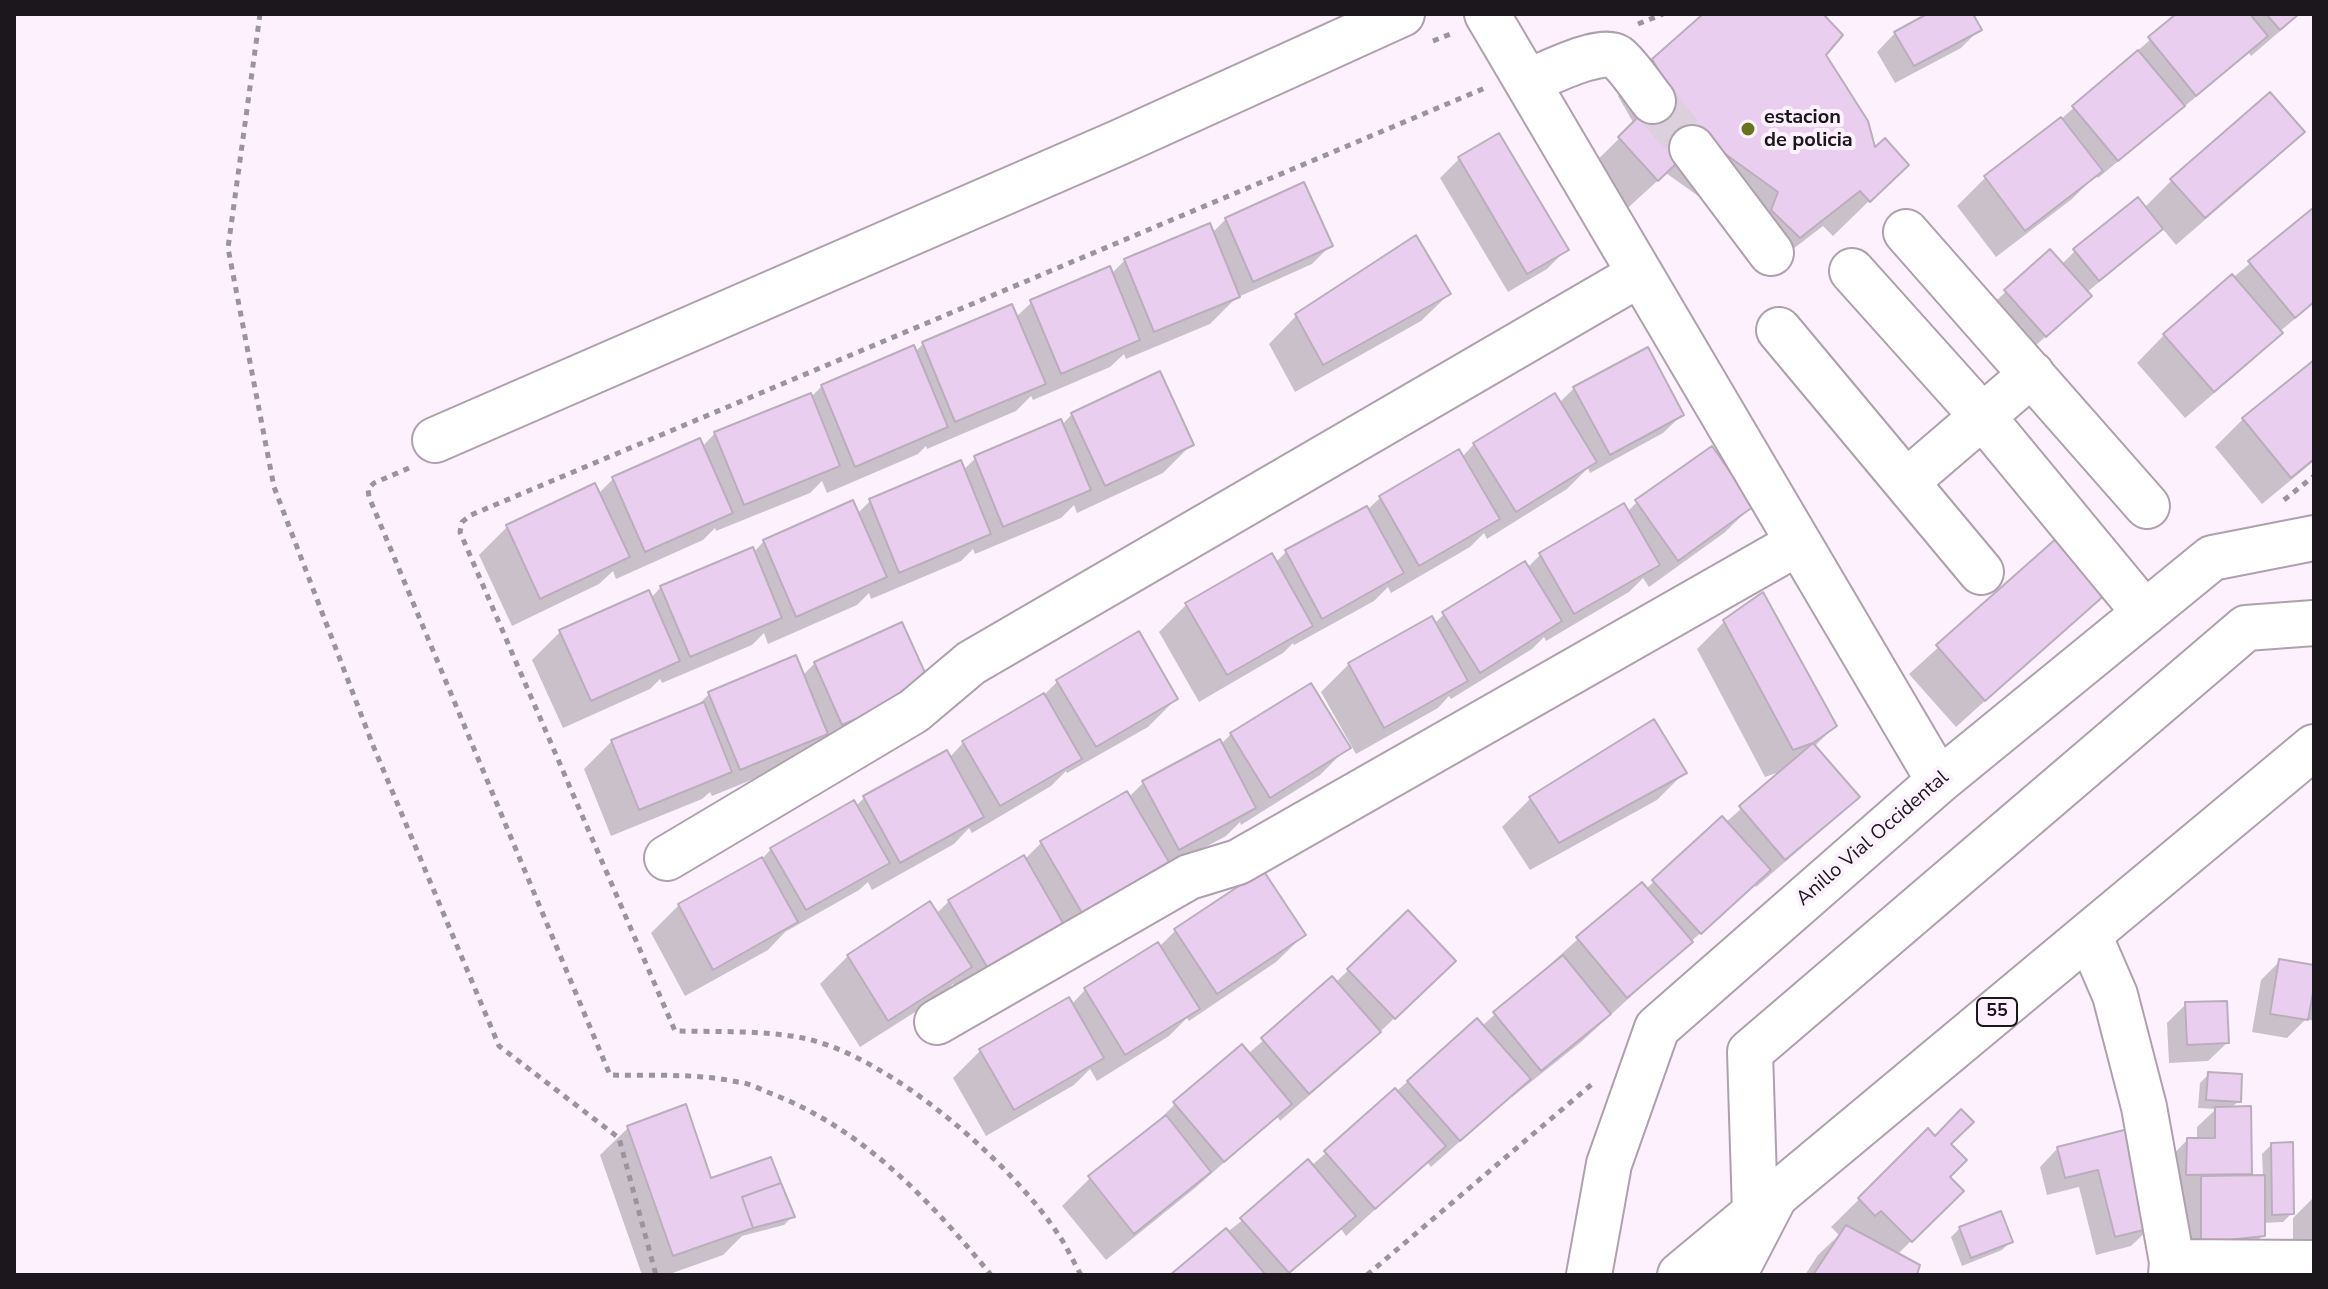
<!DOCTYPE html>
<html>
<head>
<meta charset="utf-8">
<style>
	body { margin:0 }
	#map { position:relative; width:2328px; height:1289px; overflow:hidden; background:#fdf1fd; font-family:"Nunito Sans",sans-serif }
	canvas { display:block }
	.frame { position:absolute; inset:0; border:16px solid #1c171c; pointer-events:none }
</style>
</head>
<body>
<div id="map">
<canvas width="2328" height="1289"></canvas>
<div class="frame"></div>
</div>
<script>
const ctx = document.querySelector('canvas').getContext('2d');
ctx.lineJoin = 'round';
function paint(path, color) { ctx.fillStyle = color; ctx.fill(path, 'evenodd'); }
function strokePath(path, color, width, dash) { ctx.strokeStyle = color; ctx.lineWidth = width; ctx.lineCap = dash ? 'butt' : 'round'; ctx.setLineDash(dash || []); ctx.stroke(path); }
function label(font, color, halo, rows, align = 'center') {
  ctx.font = font + ' "Nunito Sans",sans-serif'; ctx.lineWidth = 8; ctx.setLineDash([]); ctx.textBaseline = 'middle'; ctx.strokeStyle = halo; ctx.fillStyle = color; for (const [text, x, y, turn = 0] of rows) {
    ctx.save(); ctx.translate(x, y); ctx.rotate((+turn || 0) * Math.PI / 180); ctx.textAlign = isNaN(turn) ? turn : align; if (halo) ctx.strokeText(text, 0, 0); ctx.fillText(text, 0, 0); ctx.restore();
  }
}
paint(new Path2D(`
	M 1706,14 L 1820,14 L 1823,55 L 1870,200 L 1833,236 L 1823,226 L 1763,272 L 1736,246 L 1743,228 L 1666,173 L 1620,215 L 1583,174 L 1634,124 L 1618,96 Z
	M 1931,14 L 1970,14 L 1980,29 L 1961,48 L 1895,83 L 1877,52 L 1895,33 Z
	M 2179,14 L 2300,14 L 2251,56 L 2249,53 L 2098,178 L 2096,175 L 2072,199 L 1996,257 L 1957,206 L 1985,178 L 2060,120 Z
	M 2302,132 L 2275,159 L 2176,245 L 2162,228 L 2142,247 L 2086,293 L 2070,315 L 2026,354 L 1986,310 L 2049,252 L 2061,265 L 2075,251 L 2144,208 L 2172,180 Z
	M 1498,135 L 1566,250 L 1547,269 L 1508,292 L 1440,178 L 1459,159 Z
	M 2313,211 L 2314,303 L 2279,332 L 2253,360 L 2185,418 L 2137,363 L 2164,335 Z
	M 1226,219 L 1331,245 L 1312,264 L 1236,298 L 1210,324 L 1126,359 L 1124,354 L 1110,367 L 1033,400 L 1031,396 L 1016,411 L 927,449 L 926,446 L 918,454 L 827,493 L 822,481 L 810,493 L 716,531 L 715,528 L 703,540 L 616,579 L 613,571 L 599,584 L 512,626 L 479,555 L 507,527 L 594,486 L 598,494 L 613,479 L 702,447 L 715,433 L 811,397 L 822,386 L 915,352 L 923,344 L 1016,317 L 1032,302 L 1111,274 L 1125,260 L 1212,233 Z
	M 1449,294 L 1421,321 L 1295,392 L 1269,344 L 1296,316 Z
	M 2314,362 L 2314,461 L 2262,504 L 2215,447 L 2243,419 Z
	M 1574,388 L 1682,415 L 1663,433 L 1590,473 L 1588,468 L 1567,489 L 1487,539 L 1484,533 L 1470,547 L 1391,593 L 1388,587 L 1374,601 L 1294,645 L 1293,643 L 1283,653 L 1199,702 L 1159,632 L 1186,605 L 1275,563 L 1286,552 L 1366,508 L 1367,510 L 1380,498 L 1459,452 L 1462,457 L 1474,444 L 1559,403 Z
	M 1072,414 L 1191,445 L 1163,473 L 1077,513 L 1074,505 L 1061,518 L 975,554 L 973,549 L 961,561 L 871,599 L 869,593 L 857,605 L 768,644 L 764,633 L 752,645 L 662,683 L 660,679 L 650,689 L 563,728 L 532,660 L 560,632 L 650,599 L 661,587 L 753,553 L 764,541 L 857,514 L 870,501 L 963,470 L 976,458 L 1061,426 Z
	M 1637,502 L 1752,506 L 1724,533 L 1649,587 L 1643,578 L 1629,592 L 1546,641 L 1544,637 L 1532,649 L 1451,699 L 1449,696 L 1438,708 L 1356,754 L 1321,692 L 1349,664 L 1434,624 L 1444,614 L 1527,568 L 1540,555 L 1627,512 Z
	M 2057,540 L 2104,593 L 1956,727 L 1909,674 Z
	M 1725,621 L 1835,726 L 1814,747 L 1857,796 L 1829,824 L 1756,887 L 1754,884 L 1581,1042 L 1512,1097 L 1511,1096 L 1431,1167 L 1427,1162 L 1346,1236 L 1341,1229 L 1287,1275 L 1173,1275 L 1311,1166 L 1477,1021 L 1482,1026 L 1578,939 L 1646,889 L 1722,819 L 1725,823 L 1785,770 L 1765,777 L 1697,649 Z
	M 815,663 L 928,685 L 798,761 L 712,796 L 710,792 L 702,799 L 611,836 L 584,769 L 612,741 L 695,708 L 709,694 L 802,676 Z
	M 1058,681 L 1176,699 L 1148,727 L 1067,773 L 1066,771 L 1051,786 L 972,833 L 969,828 L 954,844 L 872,890 L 868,882 L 859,890 L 785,932 L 768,950 L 685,996 L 651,933 L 679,905 L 762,859 L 771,849 L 855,807 L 864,798 L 949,758 L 963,743 L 1042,697 Z
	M 1310,685 L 1348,747 L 1320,775 L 1241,825 L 1240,822 L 1226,836 L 1154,875 L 959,993 L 953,984 L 942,995 L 860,1047 L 820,984 L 848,956 L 936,914 L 949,901 L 1023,858 L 1024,860 L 1041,843 L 1128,798 L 1143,783 L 1220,745 L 1231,734 Z
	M 1653,722 L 1685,772 L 1657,800 L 1530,870 L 1502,827 L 1530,799 Z
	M 1262,873 L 1304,935 L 1276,962 L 1189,1021 L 1187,1018 L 1169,1036 L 1097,1081 L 1090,1069 L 1074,1085 L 986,1136 L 953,1078 L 981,1050 L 1071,1005 L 1085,990 L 1159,947 L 1175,931 Z
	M 1408,913 L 1435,980 L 1350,1060 L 1280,1121 L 1277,1116 L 1195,1188 L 1106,1260 L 1062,1206 L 1090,1178 L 1147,1132 L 1175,1104 L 1242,1047 L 1248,1054 L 1332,979 L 1335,983 Z
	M 2280,961 L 2314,967 L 2314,1021 L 2306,1019 L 2287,1038 L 2252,1032 L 2261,980 Z
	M 2186,1004 L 2227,1043 L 2208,1061 L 2169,1063 L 2167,1023 Z
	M 2209,1074 L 2239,1101 L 2231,1108 L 2249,1108 L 2250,1177 L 2263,1177 L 2262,1154 L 2271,1145 L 2292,1213 L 2283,1222 L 2263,1223 L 2263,1235 L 2244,1254 L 2183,1261 L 2183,1193 L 2168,1193 L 2169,1159 L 2187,1140 L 2197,1140 L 2197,1127 L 2216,1109 L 2198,1108 L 2200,1083 Z
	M 628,1128 L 710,1181 L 793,1216 L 784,1225 L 742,1236 L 723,1255 L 667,1275 L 642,1275 L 600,1155 Z
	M 1928,1131 L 1948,1145 L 1948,1177 L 1961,1191 L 1897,1255 L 1915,1275 L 1805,1275 L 1818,1255 L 1839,1235 L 1831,1227 Z
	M 2126,1132 L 2150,1228 L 2131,1246 L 2096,1255 L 2079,1187 L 2047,1195 L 2040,1167 L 2058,1148 Z
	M 2314,1186 L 2314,1242 L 2293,1242 L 2293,1218 L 2314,1197 Z
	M 1960,1228 L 2011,1241 L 2002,1250 L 1962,1266 L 1951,1237 Z`), '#0003');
const building = new Path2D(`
	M 1703,14 L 1823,14 L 1843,35 L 1826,55 L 1868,121 L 1875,147 L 1885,138 L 1909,165 L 1870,202 L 1860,191 L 1800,238 L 1771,210 L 1778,192 L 1703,138 L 1658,181 L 1618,137 L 1668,87 L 1652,59 Z
	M 1927,14 L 1973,14 L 1982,30 L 1914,66 L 1894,32 Z
	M 2176,14 L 2250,14 L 2268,36 L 2196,96 L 2148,37 Z
	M 2266,14 L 2299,14 L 2280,30 Z
	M 2138,50 L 2185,106 L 2118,161 L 2072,106 Z
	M 2270,92 L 2305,132 L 2205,218 L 2170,179 Z
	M 2061,117 L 2103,171 L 2025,231 L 1984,176 Z
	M 1499,133 L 1569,250 L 1527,274 L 1458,157 Z
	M 1304,182 L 1333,246 L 1253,282 L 1225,218 Z
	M 2138,197 L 2163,229 L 2099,281 L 2073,249 Z
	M 2313,208 L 2314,302 L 2295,318 L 2248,261 Z
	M 1210,223 L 1240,297 L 1154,332 L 1124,259 Z
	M 1416,235 L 1451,294 L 1323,365 L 1295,314 Z
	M 2050,249 L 2092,296 L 2046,337 L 2004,290 Z
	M 1110,266 L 1140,340 L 1061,374 L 1030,300 Z
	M 2232,274 L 2283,333 L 2214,392 L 2163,334 Z
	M 1012,304 L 1046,384 L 955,422 L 922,342 Z
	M 914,345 L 948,427 L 855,467 L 821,385 Z
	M 1648,347 L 1684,415 L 1610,455 L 1573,387 Z
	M 2314,360 L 2314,459 L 2291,478 L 2242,418 Z
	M 1160,371 L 1194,445 L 1105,486 L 1071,413 Z
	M 811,393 L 840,466 L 744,505 L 714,432 Z
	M 1555,393 L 1597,462 L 1516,512 L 1473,443 Z
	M 1061,419 L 1091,490 L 1003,527 L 974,456 Z
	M 700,438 L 733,513 L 645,552 L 612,477 Z
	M 1712,446 L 1754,506 L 1678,561 L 1635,500 Z
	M 1459,449 L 1500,519 L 1419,566 L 1379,496 Z
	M 961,460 L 991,534 L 899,573 L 869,499 Z
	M 595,483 L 630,557 L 540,599 L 506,525 Z
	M 853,500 L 887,577 L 796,617 L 763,540 Z
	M 1624,503 L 1660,565 L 1574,614 L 1539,553 Z
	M 1367,506 L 1404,573 L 1322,619 L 1285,550 Z
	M 2058,537 L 2107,593 L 1985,701 L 1936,645 Z
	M 753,547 L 782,618 L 690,657 L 660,586 Z
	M 1272,553 L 1313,626 L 1227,675 L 1185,603 Z
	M 1525,561 L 1562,621 L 1480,673 L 1442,612 Z
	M 649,590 L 680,661 L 591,701 L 559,630 Z
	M 1763,592 L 1837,726 L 1813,743 L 1793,750 L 1723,620 Z
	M 1432,616 L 1468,681 L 1384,728 L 1348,663 Z
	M 902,622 L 931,686 L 842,725 L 814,662 Z
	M 1139,631 L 1178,699 L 1096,747 L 1056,680 Z
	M 796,655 L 828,734 L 740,770 L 708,692 Z
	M 1311,683 L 1351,748 L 1270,798 L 1230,733 Z
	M 1044,693 L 1082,759 L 1000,806 L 962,741 Z
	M 704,702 L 732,772 L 639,810 L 611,740 Z
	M 1654,719 L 1687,773 L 1559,843 L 1529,797 Z
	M 1220,739 L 1256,808 L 1179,850 L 1142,781 Z
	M 1813,743 L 1860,797 L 1785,860 L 1739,806 Z
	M 947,750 L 984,817 L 900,863 L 863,796 Z
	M 1127,791 L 1169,862 L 1082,913 L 1040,841 Z
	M 854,800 L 890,863 L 806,910 L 770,848 Z
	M 1722,816 L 1771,870 L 1701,934 L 1652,880 Z
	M 1024,855 L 1063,923 L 987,967 L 948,900 Z
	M 762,857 L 798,922 L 713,970 L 678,904 Z
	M 1263,870 L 1306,935 L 1217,994 L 1174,929 Z
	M 1642,882 L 1693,942 L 1627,998 L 1576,937 Z
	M 930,901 L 972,967 L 888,1021 L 847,955 Z
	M 1408,910 L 1456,961 L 1395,1019 L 1347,969 Z
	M 1158,942 L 1200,1009 L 1125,1055 L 1084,988 Z
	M 1563,955 L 1611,1014 L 1541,1071 L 1493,1012 Z
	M 2279,959 L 2314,965 L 2314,987 L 2308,1020 L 2270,1014 Z
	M 1332,976 L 1381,1032 L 1309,1094 L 1261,1038 Z
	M 1069,997 L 1104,1058 L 1014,1110 L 979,1049 Z
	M 2227,1001 L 2229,1043 L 2187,1045 L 2185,1002 Z
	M 1477,1018 L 1531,1079 L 1460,1141 L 1407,1081 Z
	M 1242,1044 L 1292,1104 L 1224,1162 L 1173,1102 Z
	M 2208,1072 L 2242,1074 L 2241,1102 L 2206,1100 Z
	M 1395,1088 L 1446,1146 L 1375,1209 L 1324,1151 Z
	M 686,1104 L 711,1178 L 771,1157 L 781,1183 L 742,1197 L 753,1228 L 673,1256 L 627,1126 Z
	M 2251,1106 L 2252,1174 L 2186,1175 L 2187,1138 L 2215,1138 L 2215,1107 Z
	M 1961,1109 L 1974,1122 L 1951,1144 L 1967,1160 L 1950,1177 L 1964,1191 L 1912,1242 L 1881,1211 L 1875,1216 L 1858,1198 L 1928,1128 L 1935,1136 Z
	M 1166,1115 L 1211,1172 L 1134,1234 L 1088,1176 Z
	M 2128,1129 L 2152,1228 L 2115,1237 L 2098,1170 L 2065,1178 L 2057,1147 Z
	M 2293,1142 L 2294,1214 L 2272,1215 L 2271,1143 Z
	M 1308,1159 L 1356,1216 L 1289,1273 L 1240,1218 Z
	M 2265,1175 L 2265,1236 L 2201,1243 L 2201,1176 Z
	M 781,1183 L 795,1217 L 753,1228 L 742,1197 Z
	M 2001,1211 L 2013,1242 L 1971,1258 L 1959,1227 Z
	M 1846,1225 L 1920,1265 L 1917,1275 L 1813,1275 Z
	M 1226,1228 L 1266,1275 L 1170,1275 Z`);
paint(building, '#eaceef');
strokePath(building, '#baaebc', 2);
strokePath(new Path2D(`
	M 1653,101 L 1692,148`), '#dbd0db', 44, [44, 22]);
const minor = new Path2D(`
	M 1487,14 L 1939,781
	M 1527,82 C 1545,75 1601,46 1617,57 C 1628,65 1644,90 1653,101
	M 1692,148 L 1771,253
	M 1906,232 L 2147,506
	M 1852,271 L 1983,417 L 2145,613
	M 1779,330 L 1981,572
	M 435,440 L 1120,142 L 1402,14
	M 1906,482 L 2032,374
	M 667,858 L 914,711 L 971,663 L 1640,274
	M 2089,935 L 2115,995 L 2144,1107 L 2172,1262 L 2171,1275
	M 937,1022 L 1189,877 L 1238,862 L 1798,543
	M 1755,1212 L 1750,1052 L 2246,628 L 2314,623
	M 2172,1262 L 2314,1263
	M 1589,1275 L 1609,1164 L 1657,1028 L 1939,781 L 2212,558 L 2314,538
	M 1734,1275 L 1774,1198`);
const highway = new Path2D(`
	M 1680,1275 L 2314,747`);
strokePath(minor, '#aea0ad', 48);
strokePath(highway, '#aea0ad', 48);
strokePath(new Path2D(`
	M 260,14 L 228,248 L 274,487 L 372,743 L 499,1046 L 619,1138 L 656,1275
	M 1638,24 L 1663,14
	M 1433,41 L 1453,33
	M 409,468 L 374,483 L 368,489 L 369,497 L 610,1075 C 652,1076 697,1073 738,1082 C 748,1083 758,1088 767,1092 C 860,1126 930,1200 991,1275
	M 2284,500 L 2314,476
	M 1081,1275 C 1074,1263 1068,1249 1060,1237 C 1013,1164 890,1056 803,1038 C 762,1030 717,1032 675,1031 L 460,532 L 462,522 L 471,515 L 1485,88
	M 1367,1275 L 1592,1084`), '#9c939c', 5, [6, 6]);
strokePath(minor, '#fff', 44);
strokePath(highway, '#fff', 44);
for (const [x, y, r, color] of [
	[1748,129,8,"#68731d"]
]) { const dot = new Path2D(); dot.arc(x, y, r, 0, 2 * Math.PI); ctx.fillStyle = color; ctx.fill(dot); strokePath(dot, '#fdf1fd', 3); }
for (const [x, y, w] of [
	[1997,1012,40]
]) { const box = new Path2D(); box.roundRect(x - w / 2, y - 14, w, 28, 6); ctx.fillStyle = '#fdf1fd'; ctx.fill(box); strokePath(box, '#1c171c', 2); }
label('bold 18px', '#1c171c', null, [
	["55",1997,1012]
]);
label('bold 20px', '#1c171c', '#fdf1fd', [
	["estacion",1764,118],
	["de policia",1764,141]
], 'left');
label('20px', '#1c171c', '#fdf1fd', [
	["Anillo Vial Occidental",1873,839,-41]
]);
</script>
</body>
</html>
